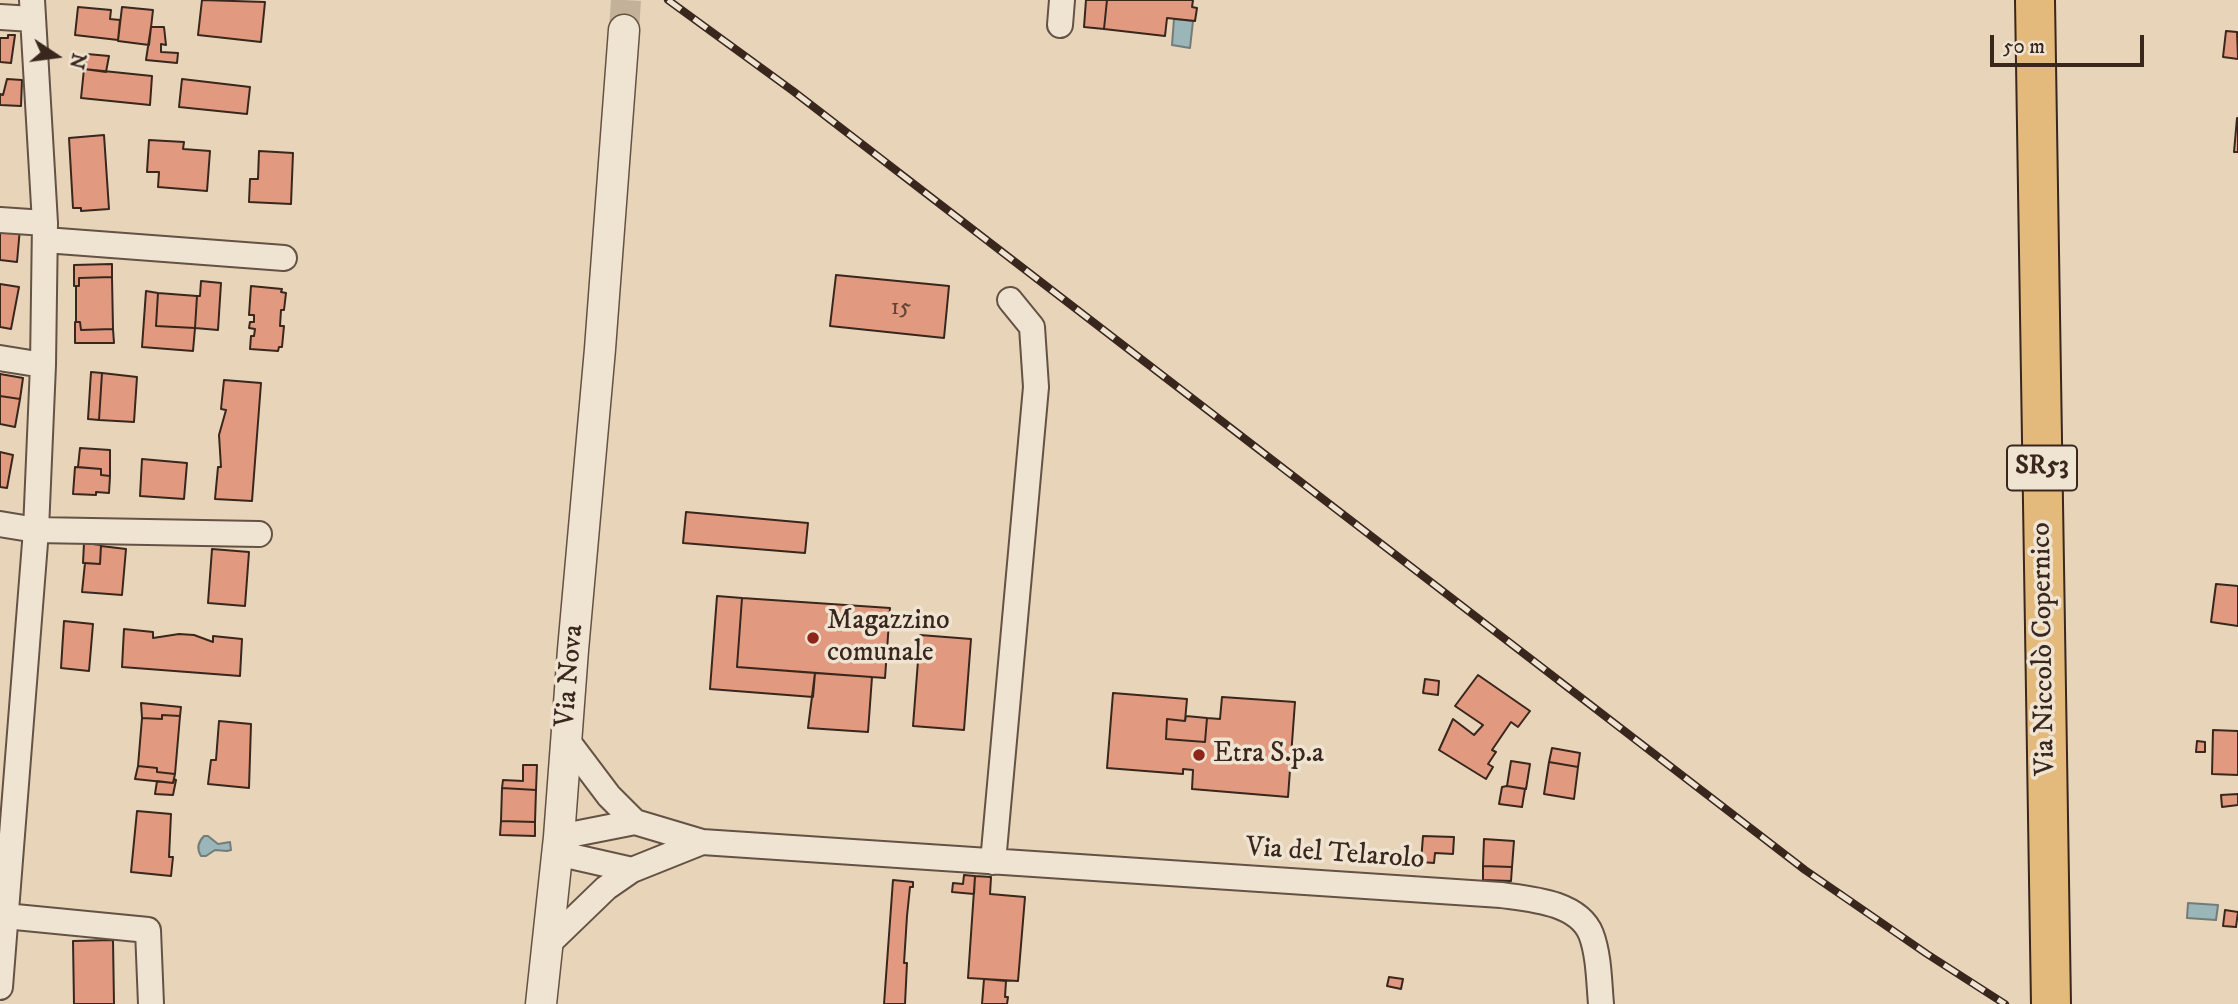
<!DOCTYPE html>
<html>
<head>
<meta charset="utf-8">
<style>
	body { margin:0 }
	#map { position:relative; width:2238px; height:1004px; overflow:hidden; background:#e7d4b9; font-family:"IM FELL DW Pica",serif }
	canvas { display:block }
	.north { position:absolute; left:21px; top:21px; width:70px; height:70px; -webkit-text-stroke:5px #efe3d2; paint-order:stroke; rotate:103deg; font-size:19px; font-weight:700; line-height:28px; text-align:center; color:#39261d }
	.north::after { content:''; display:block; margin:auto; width:24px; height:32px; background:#39261d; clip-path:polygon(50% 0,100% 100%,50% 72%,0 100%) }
	.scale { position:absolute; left:1990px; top:35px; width:154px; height:32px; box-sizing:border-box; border:4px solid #39261d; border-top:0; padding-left:9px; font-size:21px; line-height:24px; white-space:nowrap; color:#39261d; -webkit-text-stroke:5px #efe3d2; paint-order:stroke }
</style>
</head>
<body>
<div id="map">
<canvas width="2238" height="1004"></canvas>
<div class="north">N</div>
<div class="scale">50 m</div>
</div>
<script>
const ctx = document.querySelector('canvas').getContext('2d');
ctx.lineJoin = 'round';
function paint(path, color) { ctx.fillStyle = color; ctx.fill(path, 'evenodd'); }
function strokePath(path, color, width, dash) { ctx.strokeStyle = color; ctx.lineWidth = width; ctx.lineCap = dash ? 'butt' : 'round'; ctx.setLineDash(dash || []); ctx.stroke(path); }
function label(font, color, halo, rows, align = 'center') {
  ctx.font = font + ' "IM FELL DW Pica",serif'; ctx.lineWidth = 7; ctx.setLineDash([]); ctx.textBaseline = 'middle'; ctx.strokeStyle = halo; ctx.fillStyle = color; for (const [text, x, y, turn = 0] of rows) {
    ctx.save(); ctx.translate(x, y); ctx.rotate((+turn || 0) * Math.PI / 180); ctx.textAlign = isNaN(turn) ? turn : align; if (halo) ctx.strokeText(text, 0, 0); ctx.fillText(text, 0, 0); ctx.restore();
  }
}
const water = new Path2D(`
	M 1174,19 L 1193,21 L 1190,48 L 1172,45 Z
	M 204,836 L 208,836 L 218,844 L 230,842 L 231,850 L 227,851 L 215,850 L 206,856 L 201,856 C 196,848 198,842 204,836 Z
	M 2188,903 L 2218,905 L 2216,920 L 2187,918 Z`);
paint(water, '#9ab6b8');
strokePath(water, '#737c7a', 2);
const building = new Path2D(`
	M 202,0 L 265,2 L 261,42 L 198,35 Z
	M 1086,0 L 1107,0 L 1104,29 L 1084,27 Z
	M 1107,0 L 1193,0 L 1192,7 L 1197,8 L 1195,21 L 1167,18 L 1165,36 L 1104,29 Z
	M 78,7 L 111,10 L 110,19 L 120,20 L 118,40 L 75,35 Z
	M 122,7 L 153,10 L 149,45 L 118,41 Z
	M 151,27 L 164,27 L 166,45 L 161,44 L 161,52 L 178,53 L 177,63 L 146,60 Z
	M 2226,31 L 2237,32 L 2238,59 L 2223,57 Z
	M 8,35 L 15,35 L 11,63 L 0,62 L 0,38 L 8,38 Z
	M 87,54 L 109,56 L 106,72 L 84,69 Z
	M 84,69 L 152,76 L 150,105 L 81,98 Z
	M 7,79 L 22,80 L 21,106 L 0,105 L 0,94 L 3,95 Z
	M 182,79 L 250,87 L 247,114 L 179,107 Z
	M 2237,118 L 2238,118 L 2238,152 L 2234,152 Z
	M 104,135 L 109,209 L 81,211 L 81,208 L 73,208 L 69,138 Z
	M 149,140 L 184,142 L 183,149 L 210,151 L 207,191 L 158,187 L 159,172 L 147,172 Z
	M 259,151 L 293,153 L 291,204 L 249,202 L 250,179 L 258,179 Z
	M 0,227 L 20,228 L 17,262 L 0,260 Z
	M 112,264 L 112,277 L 79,278 L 79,286 L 74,286 L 74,265 Z
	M 836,275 L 949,286 L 944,338 L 830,326 Z
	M 112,277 L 113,329 L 81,330 L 80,322 L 76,322 L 76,286 L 79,286 L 79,278 Z
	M 201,281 L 221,283 L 218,330 L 195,328 L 197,296 L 200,296 Z
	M 0,284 L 19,287 L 11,329 L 0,327 Z
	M 251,286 L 282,289 L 281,292 L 286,293 L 284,310 L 281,310 L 280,326 L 284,326 L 282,347 L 279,347 L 278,351 L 250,349 L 251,336 L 254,336 L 255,329 L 249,328 L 250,322 L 254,322 L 254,315 L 249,315 Z
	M 146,291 L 158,293 L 156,326 L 195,328 L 193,351 L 142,347 Z
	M 158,293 L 197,296 L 195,328 L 156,326 Z
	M 75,322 L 80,322 L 81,330 L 113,329 L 114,343 L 75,343 Z
	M 91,372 L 102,373 L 99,420 L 88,419 Z
	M 102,373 L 137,377 L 134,422 L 99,420 Z
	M 0,374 L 23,378 L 20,399 L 0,396 Z
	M 224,380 L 261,383 L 252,501 L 215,499 L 218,467 L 221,467 L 219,435 L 226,410 L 221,409 Z
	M 0,396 L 20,399 L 15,427 L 0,424 Z
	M 80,448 L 110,450 L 110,476 L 101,475 L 101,469 L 78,467 Z
	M 0,452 L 13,455 L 7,488 L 0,487 Z
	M 142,459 L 187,463 L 184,499 L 140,496 Z
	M 75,467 L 101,469 L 101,475 L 110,476 L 109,493 L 96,492 L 96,495 L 73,494 Z
	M 686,512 L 808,523 L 805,553 L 683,543 Z
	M 84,543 L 101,545 L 100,564 L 83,563 Z
	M 101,546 L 126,549 L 122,595 L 82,592 L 85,563 L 100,564 Z
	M 212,549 L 249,552 L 245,606 L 208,603 Z
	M 2216,584 L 2238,586 L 2238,626 L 2211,622 Z
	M 717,596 L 742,598 L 737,667 L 815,673 L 813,697 L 710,689 Z
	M 742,598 L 890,608 L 885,678 L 737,667 Z
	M 64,621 L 93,624 L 89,671 L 61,668 Z
	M 124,629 L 153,632 L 153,638 L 179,634 L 194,635 L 213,642 L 213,636 L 242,639 L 240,676 L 122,667 Z
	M 920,635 L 971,639 L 964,730 L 913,726 Z
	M 815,673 L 872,677 L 868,732 L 808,728 Z
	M 1478,675 L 1530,711 L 1518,727 L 1511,722 L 1492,750 L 1496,752 L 1488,764 L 1493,767 L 1486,779 L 1439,750 L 1453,719 L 1474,735 L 1483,725 L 1455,706 Z
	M 1425,679 L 1439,681 L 1438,695 L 1423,693 Z
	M 1113,693 L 1187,699 L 1185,721 L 1167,719 L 1166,739 L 1205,742 L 1207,718 L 1220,719 L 1222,697 L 1295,702 L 1288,797 L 1192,789 L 1193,770 L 1183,769 L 1183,774 L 1107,768 Z
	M 141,703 L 181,707 L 180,716 L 162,715 L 162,719 L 142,718 Z
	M 162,715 L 180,716 L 175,774 L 157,772 L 157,768 L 138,766 L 142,718 L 162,719 Z
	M 1186,716 L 1207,718 L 1205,742 L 1166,739 L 1167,719 L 1185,721 Z
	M 219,721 L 251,724 L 249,788 L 208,784 L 211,760 L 216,760 Z
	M 2213,730 L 2238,731 L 2238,775 L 2212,774 Z
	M 2197,741 L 2205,742 L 2205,752 L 2196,752 Z
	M 1552,748 L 1580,753 L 1578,767 L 1549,762 Z
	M 1511,761 L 1530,764 L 1526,789 L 1507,786 Z
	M 1549,762 L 1578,767 L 1574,799 L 1544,794 Z
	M 523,765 L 537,765 L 536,790 L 502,788 L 503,780 L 523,781 Z
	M 138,766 L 157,768 L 157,772 L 175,774 L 173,783 L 135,779 Z
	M 174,779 L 176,780 L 173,795 L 155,794 L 157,781 L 173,783 Z
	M 1507,786 L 1525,789 L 1522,807 L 1499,804 L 1502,787 Z
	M 502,788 L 536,790 L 535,822 L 501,821 Z
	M 2238,794 L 2238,805 L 2222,807 L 2221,795 Z
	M 137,811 L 171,814 L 169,857 L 173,857 L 171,876 L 131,872 Z
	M 501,821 L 535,822 L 535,836 L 500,835 Z
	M 1423,836 L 1454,837 L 1453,854 L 1435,853 L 1434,863 L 1421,862 Z
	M 1484,839 L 1514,841 L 1512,867 L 1483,866 Z
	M 1483,866 L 1512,867 L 1511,881 L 1483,880 Z
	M 964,875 L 975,876 L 974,894 L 952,892 L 953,883 L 963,884 Z
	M 975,876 L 991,877 L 990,894 L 1025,897 L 1018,981 L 968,978 Z
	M 893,880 L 913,882 L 913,887 L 910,887 L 907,916 L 904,963 L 907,963 L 905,1004 L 884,1004 Z
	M 2225,910 L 2238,912 L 2236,927 L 2223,926 Z
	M 113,940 L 114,1004 L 74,1004 L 73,941 Z
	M 1389,977 L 1403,979 L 1401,989 L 1387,986 Z
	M 984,979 L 1006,981 L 1005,997 L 1008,997 L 1007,1004 L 982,1004 Z`);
paint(building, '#e19a7f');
strokePath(building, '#39261d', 2);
strokePath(new Path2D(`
	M 624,30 L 626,0`), '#c4b19a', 30, [30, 15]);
const minor = new Path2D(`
	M 0,17 L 32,19
	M 1060,25 L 1062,0
	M 0,220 L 45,223
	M 45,240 L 284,258
	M 0,358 L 43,365
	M 0,524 L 36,530 L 259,534
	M 566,739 L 609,796 L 635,822 L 702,842 L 1501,895 C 1530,899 1578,902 1591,934 C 1599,955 1599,982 1601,1004
	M 559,837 L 635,822
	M 557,853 L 632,870
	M 993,862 L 1036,387 L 1032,327 L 1010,300
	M 5,916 L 148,930 L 151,1004
	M 548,944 L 606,888 L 632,870 L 702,842
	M 0,987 L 36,530 L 43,365 L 45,223 L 32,0`);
const tertiary = new Path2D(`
	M 541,1004 L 559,837 L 573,650 L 600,349 L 624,30`);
const trunk = new Path2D(`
	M 2035,0 L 2051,1004`);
strokePath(minor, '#645244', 28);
strokePath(tertiary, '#645244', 33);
strokePath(trunk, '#39261d', 42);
strokePath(minor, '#efe3d2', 24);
strokePath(tertiary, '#efe3d2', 30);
strokePath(trunk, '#e4ba7c', 38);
const rail = new Path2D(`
	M 668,0 L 793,91 L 1805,870 L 1927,954 L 2005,1004`);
strokePath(rail, '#39261d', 8);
strokePath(rail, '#efe3d2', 5, [16]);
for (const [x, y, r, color] of [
	[813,638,7,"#8f2418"],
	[1199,755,7,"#8f2418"]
]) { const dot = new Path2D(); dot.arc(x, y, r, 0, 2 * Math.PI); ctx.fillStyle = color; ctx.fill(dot); strokePath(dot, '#efe3d2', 2.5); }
label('24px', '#634336', null, [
	["15",901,309]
]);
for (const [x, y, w] of [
	[2042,468,70]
]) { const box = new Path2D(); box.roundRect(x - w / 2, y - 22.5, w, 45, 5); ctx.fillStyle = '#efe3d2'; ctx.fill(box); strokePath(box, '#39261d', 2); }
label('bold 26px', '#39261d', null, [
	["SR53",2042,468]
]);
label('28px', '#39261d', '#efe3d2', [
	["Magazzino",827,622],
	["comunale",827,654],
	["Etra S.p.a",1213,755]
], 'left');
label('28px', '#39261d', '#efe3d2', [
	["Via Niccolò Copernico",2045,649,-91],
	["Via Nova",571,676,-85],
	["Via del Telarolo",1335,855,4]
]);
</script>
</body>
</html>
